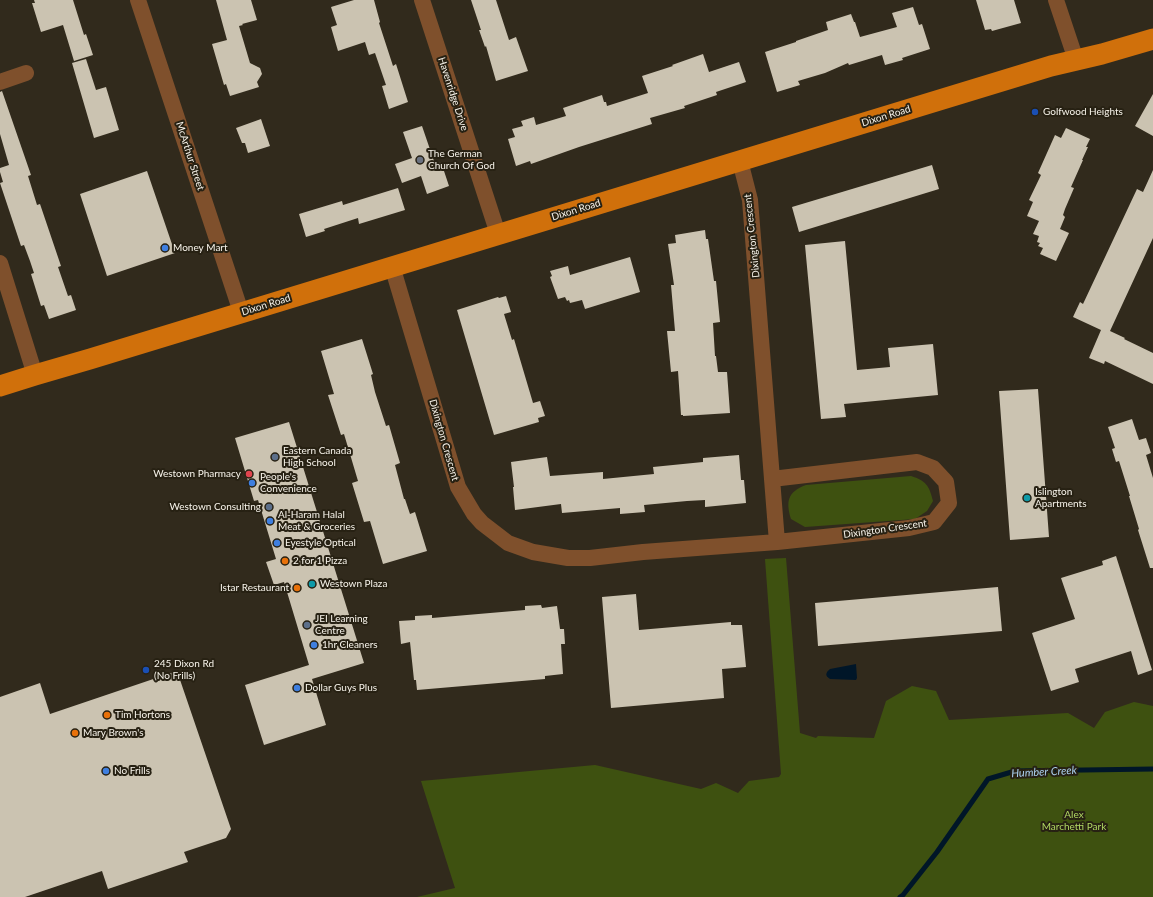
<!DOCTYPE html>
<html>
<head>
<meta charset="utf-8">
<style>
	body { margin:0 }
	canvas { display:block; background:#312a1c }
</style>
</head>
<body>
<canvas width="1153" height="897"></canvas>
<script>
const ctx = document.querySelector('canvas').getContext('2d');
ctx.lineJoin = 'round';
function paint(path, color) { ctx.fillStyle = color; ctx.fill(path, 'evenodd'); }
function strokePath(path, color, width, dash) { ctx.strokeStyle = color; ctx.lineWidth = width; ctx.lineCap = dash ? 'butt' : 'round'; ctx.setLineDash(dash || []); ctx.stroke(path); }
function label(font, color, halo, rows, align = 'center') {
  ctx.font = font + ' Lato,sans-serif'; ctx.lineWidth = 4; ctx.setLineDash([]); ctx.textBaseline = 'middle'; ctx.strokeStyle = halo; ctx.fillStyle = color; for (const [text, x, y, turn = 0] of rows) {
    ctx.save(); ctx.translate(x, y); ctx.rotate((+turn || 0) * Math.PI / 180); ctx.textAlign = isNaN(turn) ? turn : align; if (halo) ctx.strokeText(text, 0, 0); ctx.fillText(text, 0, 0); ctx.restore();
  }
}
paint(new Path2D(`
	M 911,476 C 926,481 929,485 933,501 L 927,511 L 915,519 L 805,527 L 791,519 C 786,502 787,492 806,485 Z
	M 786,558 L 800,733 L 816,738 L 818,736 L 874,738 L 886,701 L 912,686 L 936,691 L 949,720 L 1068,713 L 1094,728 L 1105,712 L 1134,702 L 1153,706 L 1153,897 L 417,897 L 455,888 L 421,781 L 595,765 L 701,789 L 716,783 L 738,793 L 749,781 L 779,777 L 781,774 L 765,559 Z`), '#3e5110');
paint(new Path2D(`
	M 856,664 L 857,678 L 856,680 L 830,679 C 825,676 825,673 830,669 Z`), '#001628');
strokePath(new Path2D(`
	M 900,897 L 903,895 L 937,852 L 988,779 L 1015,771 L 1153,769`), '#001628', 5);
paint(new Path2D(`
	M 34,0 L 73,0 L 84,35 L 86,34 L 93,55 L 74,61 L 63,25 L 41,32 L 32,3 L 35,3 Z
	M 216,0 L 251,0 L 257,20 L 242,24 L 243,25 L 239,26 L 250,63 L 260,68 L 262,74 L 257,82 L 259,87 L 230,96 L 226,84 L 224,85 L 212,44 L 227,40 Z
	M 354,0 L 374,0 L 380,22 L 379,23 L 393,66 L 396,64 L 408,102 L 389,109 L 382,86 L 386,85 L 375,53 L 369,55 L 365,42 L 338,51 L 331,27 L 337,25 L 331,7 Z
	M 471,0 L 496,0 L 509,40 L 516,37 L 528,71 L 496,81 L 486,46 L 485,47 L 479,30 L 481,30 Z
	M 976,0 L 1014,0 L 1021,23 L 992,31 L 991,29 L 985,30 Z
	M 913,7 L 919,25 L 922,24 L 930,49 L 902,58 L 903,60 L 885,65 L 882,55 L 849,65 L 848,63 L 825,73 L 798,81 L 800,85 L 777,92 L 765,52 L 796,42 L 796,41 L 828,30 L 826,22 L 851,14 L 854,22 L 855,22 L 860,37 L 897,27 L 892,13 Z
	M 703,54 L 709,72 L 739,62 L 746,82 L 716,92 L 717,95 L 684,106 L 685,108 L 650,118 L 652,124 L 579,147 L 531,164 L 530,161 L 516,166 L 508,139 L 515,137 L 512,129 L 523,126 L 521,121 L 534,117 L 536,125 L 566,116 L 563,108 L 602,95 L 604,102 L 606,102 L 607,106 L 648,93 L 642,76 L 673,66 L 672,65 Z
	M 86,59 L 96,90 L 106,87 L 119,130 L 94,138 L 72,63 Z
	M 2,91 L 31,175 L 28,176 L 37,205 L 40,204 L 61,266 L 58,267 L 68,296 L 71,295 L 76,310 L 49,319 L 44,305 L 41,306 L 31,274 L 34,273 L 30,261 L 24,245 L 21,246 L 0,183 L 3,182 L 0,172 L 0,168 L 9,165 L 0,134 L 0,92 Z
	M 1153,94 L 1153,136 L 1135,126 Z
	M 261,119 L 270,146 L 248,153 L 245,143 L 242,143 L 236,128 Z
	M 422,126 L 435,164 L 441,162 L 449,186 L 427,194 L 421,176 L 402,183 L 395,164 L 412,158 L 403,132 Z
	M 1066,128 L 1090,139 L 1086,147 L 1088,147 L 1082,160 L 1083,160 L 1071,187 L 1074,188 L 1065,209 L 1063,215 L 1065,217 L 1060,229 L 1069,233 L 1056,261 L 1040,254 L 1043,248 L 1038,246 L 1040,243 L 1037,242 L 1039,236 L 1033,234 L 1039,221 L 1027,216 L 1033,202 L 1029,200 L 1041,175 L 1038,173 L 1055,135 L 1061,138 Z
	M 932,165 L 939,189 L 799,232 L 792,207 Z
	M 1153,170 L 1153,238 L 1110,331 L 1125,338 L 1124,339 L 1153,353 L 1153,384 L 1105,361 L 1104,364 L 1089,358 L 1101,330 L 1073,317 L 1080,302 L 1083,304 L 1137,189 L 1143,192 Z
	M 147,171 L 175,253 L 107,276 L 80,194 Z
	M 398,188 L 405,210 L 359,224 L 358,218 L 324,229 L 325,231 L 306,237 L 299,214 L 342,201 L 343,205 Z
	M 705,230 L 706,239 L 708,239 L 714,281 L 716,281 L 720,322 L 713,323 L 715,356 L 716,356 L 718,372 L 727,372 L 730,413 L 683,416 L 683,415 L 681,415 L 678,371 L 671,372 L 667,331 L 675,331 L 671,285 L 674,285 L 668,244 L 676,243 L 675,235 Z
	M 845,241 L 857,370 L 890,367 L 888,348 L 933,344 L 938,395 L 844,404 L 846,417 L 821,419 L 805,245 Z
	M 630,257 L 640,292 L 585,309 L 582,300 L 570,303 L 569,300 L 567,301 L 565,297 L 558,299 L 550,277 L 552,276 L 550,271 L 568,266 L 570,275 Z
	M 506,296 L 511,312 L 504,314 L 512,340 L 514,339 L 533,403 L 540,401 L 545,416 L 538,418 L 539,422 L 494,435 L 457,310 L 498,297 L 499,298 Z
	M 362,339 L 373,374 L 371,375 L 375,392 L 386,426 L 389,425 L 400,463 L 395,465 L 404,499 L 405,499 L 410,514 L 415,512 L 427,551 L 383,564 L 370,521 L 364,522 L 352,483 L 358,481 L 344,434 L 341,435 L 328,395 L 334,394 L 321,351 Z
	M 1038,389 L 1049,537 L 1010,540 L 999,391 Z
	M 1132,419 L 1139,440 L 1146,438 L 1151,453 L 1146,455 L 1153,478 L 1153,568 L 1150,568 L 1138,530 L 1139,529 L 1129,496 L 1130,496 L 1119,461 L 1116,462 L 1112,449 L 1115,448 L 1108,427 Z
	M 289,422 L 364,663 L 312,679 L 326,725 L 264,745 L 245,685 L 309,665 L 284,582 L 274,585 L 266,562 L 276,559 L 258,500 L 254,501 L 235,438 Z
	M 739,455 L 741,480 L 744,480 L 746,503 L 705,507 L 705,500 L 687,501 L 644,505 L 645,512 L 620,514 L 620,508 L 562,513 L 561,504 L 515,510 L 513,487 L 514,487 L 511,462 L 547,457 L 550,476 L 603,472 L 603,479 L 654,474 L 653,467 L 703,462 L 703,458 Z
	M 1116,556 L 1152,670 L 1138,675 L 1131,651 L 1075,669 L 1079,682 L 1051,691 L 1032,633 L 1075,619 L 1061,578 L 1103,565 L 1102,561 Z
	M 998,587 L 1002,631 L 818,646 L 815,603 Z
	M 636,594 L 639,630 L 731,622 L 731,625 L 742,625 L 746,667 L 722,669 L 724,698 L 611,708 L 602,597 Z
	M 541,605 L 542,608 L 557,606 L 560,629 L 564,629 L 565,644 L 561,644 L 563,674 L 545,676 L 545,679 L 417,690 L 416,680 L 414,680 L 410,642 L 401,644 L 399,621 L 415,620 L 415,616 L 432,615 L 432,618 L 525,610 L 525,606 Z
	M 177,671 L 231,829 L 226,838 L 184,852 L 188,862 L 108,889 L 102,871 L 25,897 L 0,897 L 0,697 L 40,683 L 50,714 Z`), '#cbc3b1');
strokePath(new Path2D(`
	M 138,0 L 241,312
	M 422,0 L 498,234
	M 1056,0 L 1076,60
	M 0,82 L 26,73
	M 0,263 L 35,375
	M 392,266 L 458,487 L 474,514 L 482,523 L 508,543 L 533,552 L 568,558 L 590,558 L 643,552 L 777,542 L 750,200 L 740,161
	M 772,479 L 917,462 L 933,468 L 946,482 L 949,503 L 934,522 L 909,528 L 777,542`), '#7f502c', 16);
strokePath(new Path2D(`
	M 0,386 L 35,375 L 90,359 L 1051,66 L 1102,54 L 1153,39`), '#d0700b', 21);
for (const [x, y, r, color] of [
	[1035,112,4,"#1a4fb4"],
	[420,160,4,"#6b7280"],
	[165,248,4,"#3f7fe0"],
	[275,457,4,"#5c6f8a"],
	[249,474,4,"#e0444e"],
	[252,483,4,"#3f7fe0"],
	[1027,498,4,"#0f9aa8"],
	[269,507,4,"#5c6f8a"],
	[270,521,4,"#3f7fe0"],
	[277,543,4,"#3f7fe0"],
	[285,561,4,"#e8710a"],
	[312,584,4,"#0f9aa8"],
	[297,588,4,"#e8710a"],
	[307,625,4,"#5c6f8a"],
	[314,645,4,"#3f7fe0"],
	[146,670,4,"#1a4fb4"],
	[297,688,4,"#3f7fe0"],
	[107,715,4,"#e8710a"],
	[75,733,4,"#e8710a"],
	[106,771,4,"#3f7fe0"]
]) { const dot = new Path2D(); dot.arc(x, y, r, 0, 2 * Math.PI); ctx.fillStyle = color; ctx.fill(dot); strokePath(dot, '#272113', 1.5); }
label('10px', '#f8f4eb', '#272113', [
	["Havenridge Drive",453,94,72],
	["Dixon Road",886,116,-17],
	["McArthur Street",190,156,72],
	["Dixon Road",576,210,-17],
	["Dixington Crescent",752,236,-96],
	["Dixon Road",266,305,-17],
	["Dixington Crescent",444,440,74],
	["Dixington Crescent",885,529,-8]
]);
label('10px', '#f8f4eb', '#272113', [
	["Golfwood Heights",1043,112],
	["The German",428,154],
	["Church Of God",428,166],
	["Money Mart",173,248],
	["Eastern Canada",283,451],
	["High School",283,463],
	["Westown Pharmacy",241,474,"right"],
	["People's",260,477],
	["Convenience",260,489],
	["Islington",1035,492],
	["Apartments",1035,504],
	["Westown Consulting",261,507,"right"],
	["Al-Haram Halal",278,515],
	["Meat & Groceries",278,527],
	["Eyestyle Optical",285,543],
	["2 for 1 Pizza",293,561],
	["Westown Plaza",320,584],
	["Istar Restaurant",289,588,"right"],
	["JEI Learning",315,619],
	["Centre",315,631],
	["1hr Cleaners",322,645],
	["245 Dixon Rd",154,664],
	["(No Frills)",154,676],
	["Dollar Guys Plus",305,688],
	["Tim Hortons",115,715],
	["Mary Brown's",83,733],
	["No Frills",114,771]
], 'left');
label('10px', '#b0d763', '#272113', [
	["Alex",1074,815],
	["Marchetti Park",1074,827]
]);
label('italic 11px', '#abd0f0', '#272113', [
	["Humber Creek",1044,772,-3]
]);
</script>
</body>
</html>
